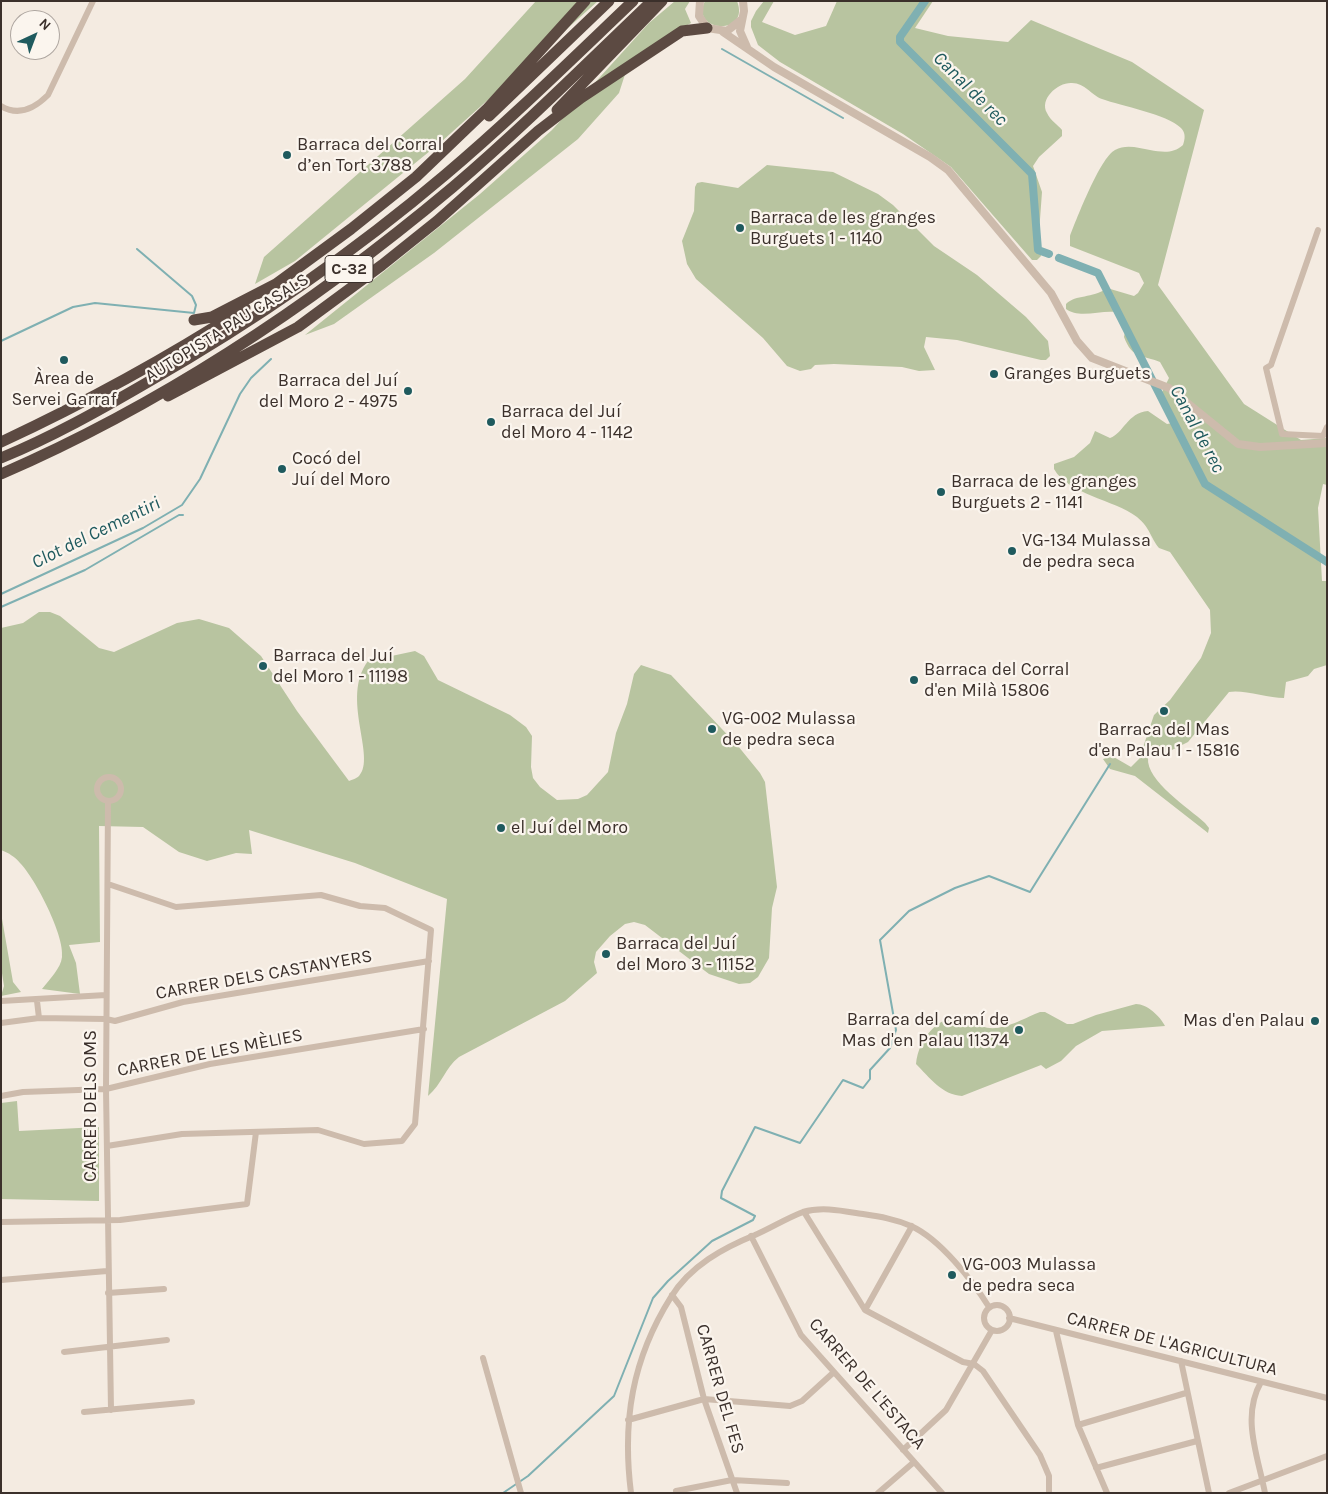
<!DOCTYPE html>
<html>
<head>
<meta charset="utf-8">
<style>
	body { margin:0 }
	#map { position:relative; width:1328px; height:1494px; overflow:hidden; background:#f4ebe1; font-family:Karla,sans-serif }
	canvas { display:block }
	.frame { position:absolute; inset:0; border:2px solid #3b302b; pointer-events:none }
	.north { position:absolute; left:10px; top:10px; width:50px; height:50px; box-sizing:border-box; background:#fbf5ee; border:1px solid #aea6a0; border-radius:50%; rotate:43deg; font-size:14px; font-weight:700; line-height:20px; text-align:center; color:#3b302b }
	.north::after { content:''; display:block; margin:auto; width:18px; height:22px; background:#1f5a5e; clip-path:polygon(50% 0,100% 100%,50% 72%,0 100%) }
</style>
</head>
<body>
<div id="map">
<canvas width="1328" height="1494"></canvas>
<div class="frame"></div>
<div class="north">N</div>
</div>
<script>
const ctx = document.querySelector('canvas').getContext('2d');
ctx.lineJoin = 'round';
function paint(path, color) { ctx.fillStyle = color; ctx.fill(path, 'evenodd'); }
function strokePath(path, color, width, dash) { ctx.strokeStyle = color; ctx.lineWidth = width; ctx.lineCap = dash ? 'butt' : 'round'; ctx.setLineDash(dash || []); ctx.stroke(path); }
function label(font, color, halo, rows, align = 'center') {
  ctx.font = font + ' Karla,sans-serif'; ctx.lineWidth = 4.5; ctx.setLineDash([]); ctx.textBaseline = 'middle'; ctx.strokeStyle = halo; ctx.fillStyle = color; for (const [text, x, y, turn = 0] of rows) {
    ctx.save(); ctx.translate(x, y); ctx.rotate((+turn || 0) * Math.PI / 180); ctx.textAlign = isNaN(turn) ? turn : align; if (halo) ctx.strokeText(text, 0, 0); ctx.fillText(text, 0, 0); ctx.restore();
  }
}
paint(new Path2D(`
	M 536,1 L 598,1 L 441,142 L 295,261 L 255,284 L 264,257 L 465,79 Z
	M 675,1 L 690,1 L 685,9 L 691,23 L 665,37 L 629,62 L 619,93 L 578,139 L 434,253 L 334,324 L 305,335 L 480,194 L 552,130 L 649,23 Z
	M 705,1 L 737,1 C 751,37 689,32 705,1 Z
	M 764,1 L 774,1 L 762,22 L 795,35 L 826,26 L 837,1 L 933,1 L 915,28 L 948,36 L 1008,42 L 1031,20 L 1132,62 L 1204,110 L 1158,285 L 1244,404 L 1301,440 L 1327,438 L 1327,485 L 1323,484 L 1318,508 L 1322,581 L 1327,581 L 1327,665 L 1314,669 L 1308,676 L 1286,682 L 1284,698 C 1268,698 1242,689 1229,692 L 1188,742 L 1168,752 L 1151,754 L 1148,758 C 1146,781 1189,808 1205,823 L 1209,828 L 1208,833 L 1135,776 L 1110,769 L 1103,759 L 1112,756 L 1131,767 L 1139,759 L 1154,715 L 1170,700 L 1201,658 L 1211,633 L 1210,610 L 1170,552 L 1159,548 C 1150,537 1151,529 1137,517 C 1113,499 1069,495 1054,469 L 1054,464 L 1074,457 L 1090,443 L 1095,431 L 1110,438 C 1124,433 1127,413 1148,411 L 1167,424 L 1173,423 L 1175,419 L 1160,396 L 1169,378 L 1160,362 C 1143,355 1132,359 1124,337 C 1135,291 1087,325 1066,309 L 1066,304 C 1076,294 1092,299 1107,288 L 1134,296 L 1138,293 L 1144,283 L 1139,273 L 1070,246 L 1070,236 C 1077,218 1100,158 1115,150 C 1126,144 1139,148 1150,150 C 1162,152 1173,154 1183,145 C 1185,139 1186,133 1181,128 C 1167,114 1121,106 1102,99 C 1091,95 1085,83 1072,83 C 1058,82 1039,99 1047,113 C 1050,120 1058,125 1062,130 L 1062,136 L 1039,157 L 1033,166 L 1042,192 L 1039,233 L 1041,256 L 1037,260 L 1032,260 L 951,167 L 903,134 L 780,62 L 758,45 L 751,27 L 751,21 L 756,11 Z
	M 767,165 L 833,172 L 878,194 L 893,205 L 934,246 L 977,275 L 1026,317 L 1048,341 L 1050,356 L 1046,360 L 1041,360 L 957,340 L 926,337 L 924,347 L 935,370 L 919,371 L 902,367 L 834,364 L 815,365 L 811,369 L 800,371 L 787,366 L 763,338 L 696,279 L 687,264 L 682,241 L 694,211 L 695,187 L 697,183 L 702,182 L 738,188 Z
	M 39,612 L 50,612 L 60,616 L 99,648 L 114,652 L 177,623 L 199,619 L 229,628 L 261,656 L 297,711 L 349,781 C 352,780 357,778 359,776 C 377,757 340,698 368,661 L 415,651 L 424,656 L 438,680 L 510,715 L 526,727 L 532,736 L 531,767 L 533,778 L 540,787 L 557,800 L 578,799 L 587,795 L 608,772 L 616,733 L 627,704 L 634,674 L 641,665 L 671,675 L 738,746 L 760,773 L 765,782 L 777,887 L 772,908 L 769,958 L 758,977 L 750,983 L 739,984 L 709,974 L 645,925 L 634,922 L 625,924 L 610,936 L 596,952 L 594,962 L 597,973 L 565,1001 L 459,1057 C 445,1068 442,1084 428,1096 L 447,899 L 355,863 L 249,830 L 252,854 L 236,853 L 207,861 L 179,852 L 143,827 L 99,826 L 100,942 L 69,945 L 76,963 L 80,994 L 42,989 C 49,980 61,968 62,957 C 65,936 35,878 20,863 C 15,857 9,853 1,850 L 1,628 L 23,623 Z
	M 1,913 L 13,982 L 21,992 L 1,996 L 4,986 L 1,967 Z
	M 1136,1004 C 1147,1004 1160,1016 1165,1026 L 1102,1031 L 1076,1046 L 1061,1061 L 1046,1069 L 1041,1065 L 962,1096 C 942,1095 929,1077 916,1064 C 919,1036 940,1014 969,1015 C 973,1019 977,1024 982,1026 C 999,1034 1024,1018 1040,1012 L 1045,1012 L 1067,1024 L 1073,1024 L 1096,1015 Z
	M 17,1101 L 19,1131 L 99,1127 L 99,1201 L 1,1199 L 1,1103 Z`), '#b8c4a0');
strokePath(new Path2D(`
	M 722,49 L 843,118
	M 1,341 L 73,307 L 95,303 L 194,313 L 196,305 L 192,296 L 137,249
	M 1,594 L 143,528 L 182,505 L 200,479 L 240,394 L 251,378 L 271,359
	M 1,607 L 85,570 L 179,515 L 183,515
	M 503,1493 L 528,1476 L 614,1396 L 653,1298 L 668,1281 L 712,1241 L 753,1220 L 755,1216 L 721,1198 L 722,1191 L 755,1127 L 800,1143 L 843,1080 L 863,1088 L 870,1079 L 870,1070 L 890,1048 L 896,1030 L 880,940 L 909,911 L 955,888 L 989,876 L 1030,892 L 1110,764`), '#7fb0b2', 2);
strokePath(new Path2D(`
	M 925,1 L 900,37 L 900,42 L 1032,174 L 1038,250 L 1049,254
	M 1059,258 L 1098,273 L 1205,484 L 1327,562`), '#7fb0b2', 8);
strokePath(new Path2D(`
	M 1,106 C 19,117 35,108 48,95 L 93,1
	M 1318,230 L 1271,365 L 1266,368 L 1282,434 L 1323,436 L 1327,427
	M97 789a12 12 0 1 1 24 0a12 12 0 1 1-24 0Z
	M 108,803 L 106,1089 L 111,1410
	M 1,1001 L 106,995
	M 37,1001 L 39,1018
	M 1,1023 L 39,1018 L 106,1019 L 115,1021 L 183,1002 L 429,961
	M 1,1096 L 23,1092 L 106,1089 L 210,1064 L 424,1029
	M 107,1146 L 182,1134 L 318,1130 L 364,1144 L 402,1141 L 415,1124 L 431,930 L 385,908 L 360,906 L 321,895 L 176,907 L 108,884
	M 804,1212 L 865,1310 L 963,1362 L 974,1364 L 983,1371 L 1040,1455 L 1049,1476 L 1049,1493
	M 1,1222 L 120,1220 L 247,1204 L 256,1132
	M 751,1236 L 801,1335 L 942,1493
	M 1,1280 L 107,1271
	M 108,1293 L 164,1289
	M 672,1295 L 681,1307 L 704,1399 L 737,1493
	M984 1318a13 13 0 1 1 26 0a13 13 0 1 1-26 0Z
	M 865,1310 L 912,1226
	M 1009,1318 L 1327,1398
	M 1056,1331 L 1078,1425 L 1107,1493
	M 64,1352 L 167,1340
	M 483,1358 L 521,1493
	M 1181,1361 L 1209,1493
	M 1261,1382 C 1241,1417 1258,1456 1265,1493
	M 84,1412 L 192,1402
	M 628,1420 L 704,1399 L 790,1406 L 802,1401 L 834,1372
	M 1078,1425 L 1186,1393
	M 903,1450 L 946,1410 L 992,1330
	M 1096,1468 L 1197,1441
	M 631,1493 C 622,1421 632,1359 671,1297 C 690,1266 723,1248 755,1235 C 771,1228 787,1218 803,1212 C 820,1207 838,1210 856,1213 C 875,1216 893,1218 911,1226 C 940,1239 972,1280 989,1307
	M 677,1493 L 676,1491 L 732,1480 L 787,1483
	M 878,1493 L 914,1462
	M 1229,1493 L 1327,1456`), '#cdbbac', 6);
strokePath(new Path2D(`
	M 700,1 L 699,16 L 707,28 L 727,31 L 741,20
	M 743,1 L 744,11 L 740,31 L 747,47
	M 723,32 L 774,67 L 930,157 L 948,170 L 1051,293 L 1077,341 L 1092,358 L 1169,388 L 1238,444 L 1260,447 L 1327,443`), '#cdbbac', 8);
strokePath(new Path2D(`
	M 557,110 L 662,1
	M 489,116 L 609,1
	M 194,320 L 212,317 L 276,284 L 351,229 L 416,177 L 488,108 L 585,1
	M 168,396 L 298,327 L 382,265 L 437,221 L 538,131 L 581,98 L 682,31 L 707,28
	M 1,442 C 85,403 167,358 245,308
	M 1,458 C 52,437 100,410 148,382 C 253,322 352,254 445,175 C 510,120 571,60 633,1
	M 1,474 C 165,403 317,301 453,187 C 522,128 586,64 652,1`), '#5c4a42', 11);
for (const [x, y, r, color] of [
	[287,155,5,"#1f5a5e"],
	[740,228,5,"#1f5a5e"],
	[64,360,5,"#1f5a5e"],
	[994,374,5,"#1f5a5e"],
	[408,391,5,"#1f5a5e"],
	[491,422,5,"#1f5a5e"],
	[282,469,5,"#1f5a5e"],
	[941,492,5,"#1f5a5e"],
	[1012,551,5,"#1f5a5e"],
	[263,666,5,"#1f5a5e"],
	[914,680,5,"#1f5a5e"],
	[1164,711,5,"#1f5a5e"],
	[712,729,5,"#1f5a5e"],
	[501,828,5,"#1f5a5e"],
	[606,954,5,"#1f5a5e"],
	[1315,1021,5,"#1f5a5e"],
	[1019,1030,5,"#1f5a5e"],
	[952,1275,5,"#1f5a5e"]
]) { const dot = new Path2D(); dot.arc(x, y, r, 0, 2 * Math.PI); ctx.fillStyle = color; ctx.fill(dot); strokePath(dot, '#fbf5ee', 2); }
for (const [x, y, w] of [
	[349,269,48]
]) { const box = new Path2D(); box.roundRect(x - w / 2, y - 13.5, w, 27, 4); ctx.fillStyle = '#fbf5ee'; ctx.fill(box); strokePath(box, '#3b302b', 1); }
label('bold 16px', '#3b302b', null, [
	["C-32",349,269]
]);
label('18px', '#3b302b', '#fbf5ee', [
	["Barraca del Corral",297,145],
	["d’en Tort 3788",297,166],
	["Barraca de les granges",750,218],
	["Burguets 1 - 1140",750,239],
	["Granges Burguets",1004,374],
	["Àrea de",64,379,"center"],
	["Servei Garraf",64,400,"center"],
	["Barraca del Juí",398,381,"right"],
	["del Moro 2 - 4975",398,402,"right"],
	["Barraca del Juí",501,412],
	["del Moro 4 - 1142",501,433],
	["Cocó del",292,459],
	["Juí del Moro",292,480],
	["Barraca de les granges",951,482],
	["Burguets 2 - 1141",951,503],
	["VG-134 Mulassa",1022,541],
	["de pedra seca",1022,562],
	["Barraca del Juí",273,656],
	["del Moro 1 - 11198",273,677],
	["Barraca del Corral",924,670],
	["d'en Milà 15806",924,691],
	["VG-002 Mulassa",722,719],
	["de pedra seca",722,740],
	["Barraca del Mas",1164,730,"center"],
	["d'en Palau 1 - 15816",1164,751,"center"],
	["el Juí del Moro",511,828],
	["Barraca del Juí",616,944],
	["del Moro 3 - 11152",616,965],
	["Barraca del camí de",1009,1020,"right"],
	["Mas d'en Palau 11374",1009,1041,"right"],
	["Mas d'en Palau",1305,1021,"right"],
	["VG-003 Mulassa",962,1265],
	["de pedra seca",962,1286]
], 'left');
label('18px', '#3b302b', '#fbf5ee', [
	["AUTOPISTA PAU CASALS",227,328,-32],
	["CARRER DELS CASTANYERS",264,975,-10],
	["CARRER DE LES MÈLIES",210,1053,-11],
	["CARRER DELS OMS",91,1106,-90],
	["CARRER DE L'AGRICULTURA",1172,1344,14],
	["CARRER DE L'ESTACA",867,1384,49],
	["CARRER DEL FES",720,1389,74]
]);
label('italic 19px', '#1f5a5e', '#fbf5ee', [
	["Canal de rec",970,89,45],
	["Canal de rec",1197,429,62],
	["Clot del Cementiri",96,533,-26]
]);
</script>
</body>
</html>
